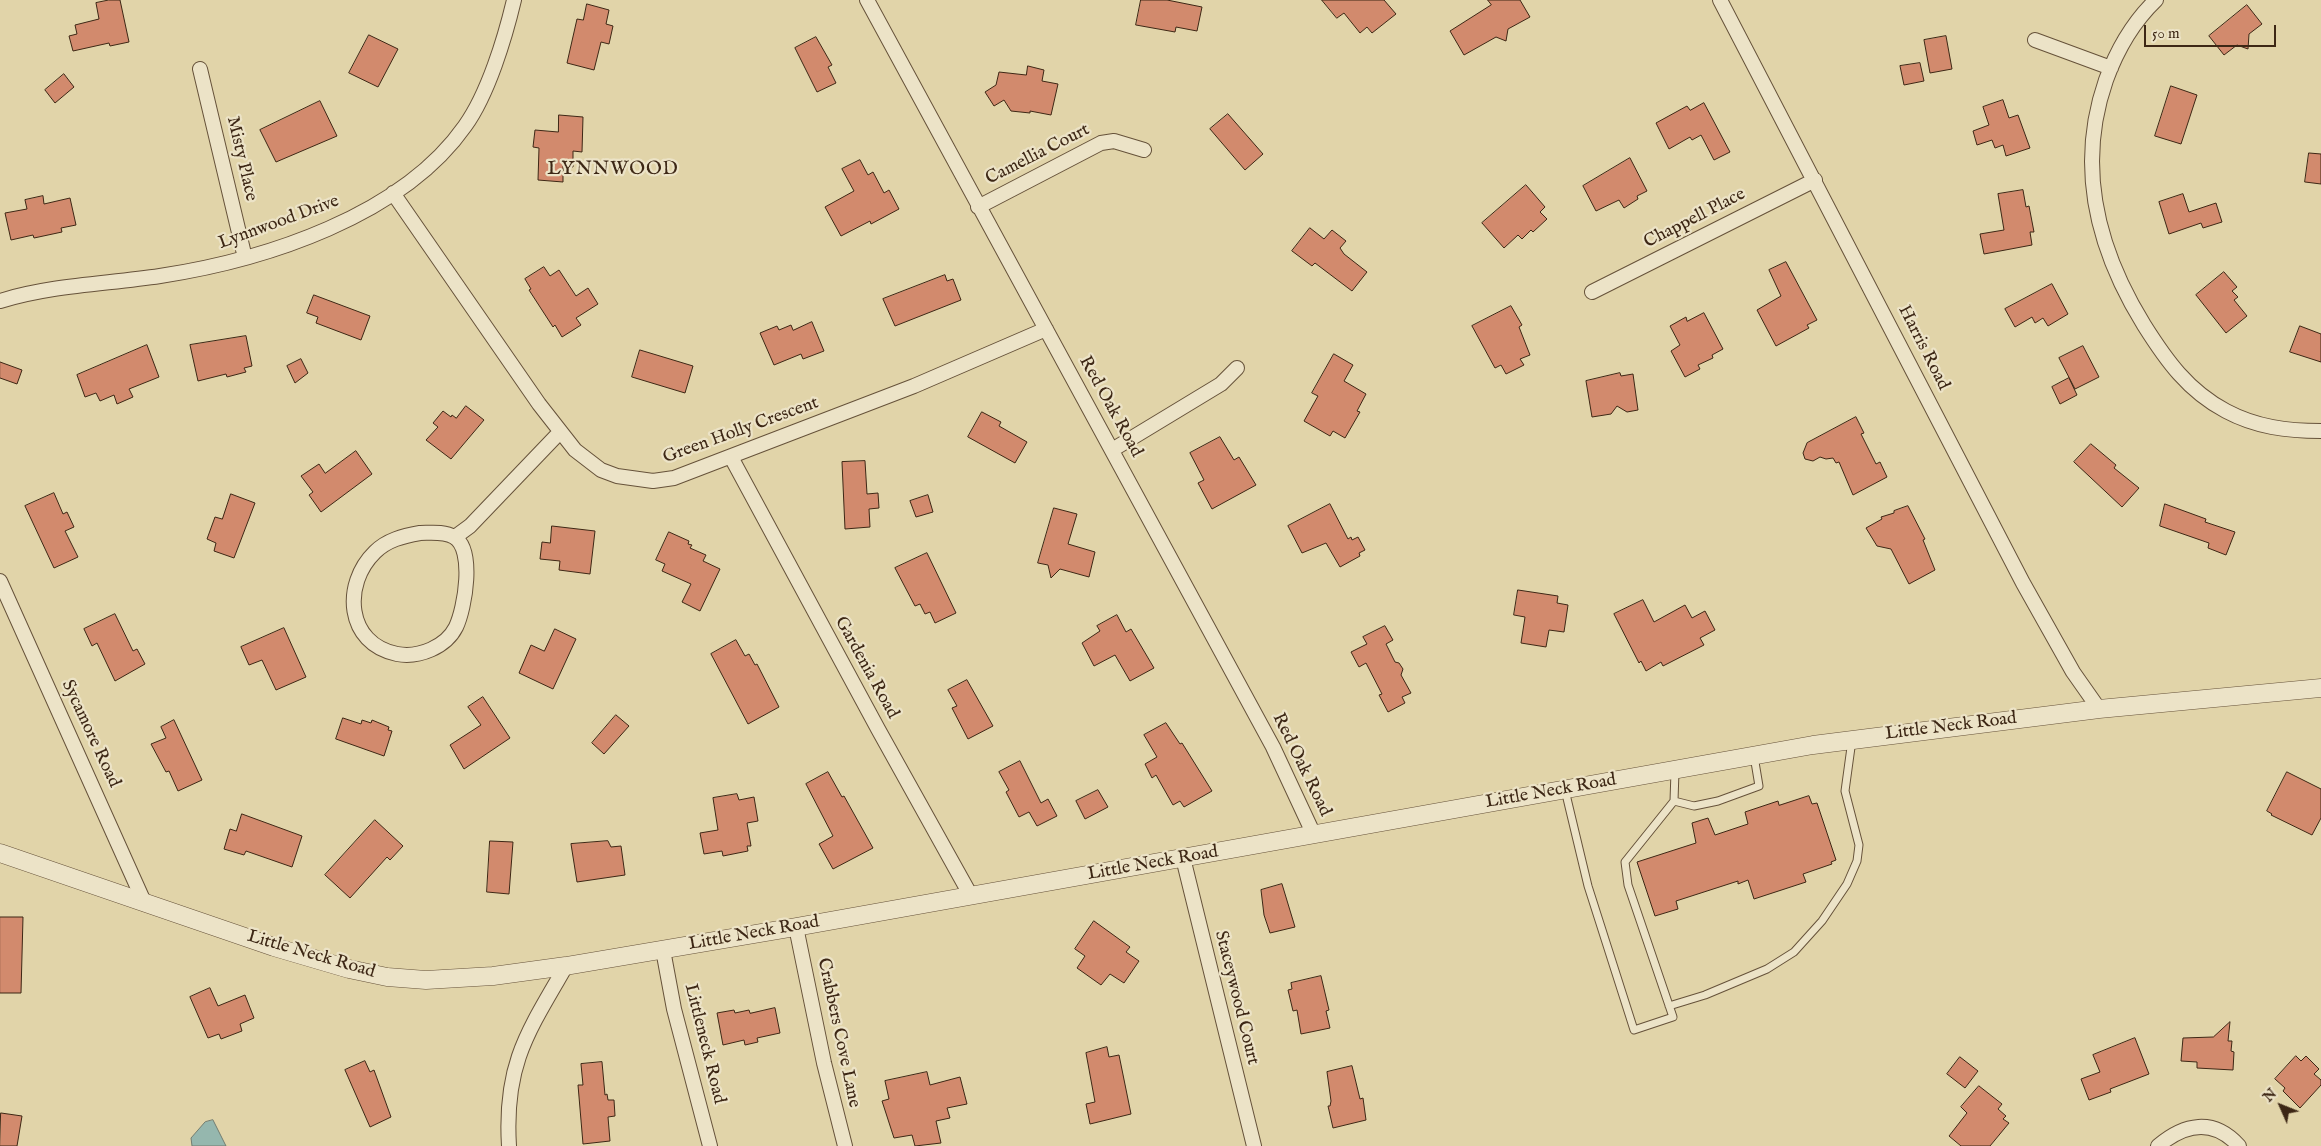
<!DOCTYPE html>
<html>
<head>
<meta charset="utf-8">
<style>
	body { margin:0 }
	#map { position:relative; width:2321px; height:1146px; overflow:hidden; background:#e1d4a9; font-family:"IM FELL English",serif }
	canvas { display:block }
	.north { position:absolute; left:2256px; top:1081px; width:50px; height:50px; -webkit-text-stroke:4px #ece3c7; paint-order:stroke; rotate:314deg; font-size:14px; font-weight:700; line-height:20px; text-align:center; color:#3d2715 }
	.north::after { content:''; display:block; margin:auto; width:18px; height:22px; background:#3d2715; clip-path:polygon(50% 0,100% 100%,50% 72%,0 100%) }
	.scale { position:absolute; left:2144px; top:25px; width:132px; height:22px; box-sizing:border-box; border:2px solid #3d2715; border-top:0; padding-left:6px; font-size:15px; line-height:18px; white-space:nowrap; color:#3d2715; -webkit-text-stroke:4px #ece3c7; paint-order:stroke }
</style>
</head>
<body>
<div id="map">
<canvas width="2321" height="1146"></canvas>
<div class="north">N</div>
<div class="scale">50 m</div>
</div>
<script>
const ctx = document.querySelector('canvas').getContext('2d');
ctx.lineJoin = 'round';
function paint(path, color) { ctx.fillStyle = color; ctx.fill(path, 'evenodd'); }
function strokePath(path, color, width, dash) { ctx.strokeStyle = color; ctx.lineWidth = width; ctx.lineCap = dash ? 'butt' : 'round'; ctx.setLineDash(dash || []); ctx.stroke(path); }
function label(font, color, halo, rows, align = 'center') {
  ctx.font = font + ' "IM FELL English",serif'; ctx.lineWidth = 4.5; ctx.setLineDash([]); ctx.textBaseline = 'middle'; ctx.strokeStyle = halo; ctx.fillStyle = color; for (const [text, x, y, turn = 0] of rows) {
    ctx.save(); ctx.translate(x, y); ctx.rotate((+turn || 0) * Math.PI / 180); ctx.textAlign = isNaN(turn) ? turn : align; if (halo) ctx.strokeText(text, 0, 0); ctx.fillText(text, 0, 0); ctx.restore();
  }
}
const water = new Path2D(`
	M 213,1120 L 226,1146 L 192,1146 L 191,1138 L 205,1122 Z`);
paint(water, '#95b7ae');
strokePath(water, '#727d71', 1);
const building = new Path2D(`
	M 109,0 L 120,0 L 129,42 L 110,46 L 109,43 L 73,51 L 69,36 L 77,34 L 75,25 L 99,19 L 96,3 Z
	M 1141,0 L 1167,0 L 1202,7 L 1197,31 L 1176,27 L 1175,32 L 1136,25 Z
	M 1322,0 L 1384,0 L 1396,14 L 1372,33 L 1367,27 L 1360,33 L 1344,13 L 1337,18 Z
	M 1488,0 L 1520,0 L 1530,17 L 1508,29 L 1506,41 L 1496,37 L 1464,55 L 1450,31 L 1491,5 Z
	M 587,4 L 609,10 L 606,24 L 613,26 L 609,44 L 601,42 L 594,70 L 567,63 L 577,19 L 583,20 Z
	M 2247,5 L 2262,24 L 2249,34 L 2248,49 L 2237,45 L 2224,55 L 2209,36 Z
	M 369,35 L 398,49 L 378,87 L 349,73 Z
	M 1946,36 L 1952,69 L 1930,73 L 1924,40 Z
	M 816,37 L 832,65 L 828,67 L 836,83 L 817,92 L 795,48 Z
	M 1920,63 L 1924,81 L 1904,85 L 1900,66 Z
	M 1028,66 L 1044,70 L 1042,81 L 1058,84 L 1051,115 L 1030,111 L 1030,113 L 1011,111 L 1004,100 L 994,106 L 985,92 L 996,85 L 999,72 L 1026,75 Z
	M 64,74 L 74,87 L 55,103 L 45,90 Z
	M 2171,86 L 2197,95 L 2181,144 L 2155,136 Z
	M 2003,100 L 2009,118 L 2018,115 L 2030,148 L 2006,156 L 2003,145 L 1995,148 L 1992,140 L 1977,145 L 1973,131 L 1989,125 L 1983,107 Z
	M 320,101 L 337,136 L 276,162 L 260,130 Z
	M 1704,103 L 1730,152 L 1714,160 L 1701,135 L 1692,140 L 1690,137 L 1669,149 L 1656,123 L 1687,106 L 1690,110 Z
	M 1228,114 L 1263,154 L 1245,170 L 1210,129 Z
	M 559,115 L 583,117 L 582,152 L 573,151 L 573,167 L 563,166 L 563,182 L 538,180 L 539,148 L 533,147 L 535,130 L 558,132 Z
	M 2309,153 L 2321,154 L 2321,184 L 2305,182 Z
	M 1630,158 L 1647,191 L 1637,196 L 1638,199 L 1624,208 L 1619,200 L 1596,211 L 1583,186 Z
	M 860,160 L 868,175 L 873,172 L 884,193 L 889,190 L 899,209 L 871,224 L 870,221 L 841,236 L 825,207 L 854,191 L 842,169 Z
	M 1526,185 L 1545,207 L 1540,212 L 1547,219 L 1533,232 L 1531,230 L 1522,239 L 1518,235 L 1504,248 L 1482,223 Z
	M 2023,190 L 2026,207 L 2029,206 L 2034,232 L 2030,232 L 2032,245 L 1984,254 L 1980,234 L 2004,230 L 1998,194 Z
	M 2183,194 L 2189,212 L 2216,203 L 2222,222 L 2203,228 L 2201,223 L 2169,234 L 2159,202 Z
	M 43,196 L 44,204 L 70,198 L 76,225 L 61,228 L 62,232 L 34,238 L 33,235 L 11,240 L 5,213 L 27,209 L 25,200 Z
	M 1310,228 L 1324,239 L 1332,230 L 1346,241 L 1340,248 L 1344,254 L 1367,272 L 1352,291 L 1315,263 L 1312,266 L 1292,251 Z
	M 1786,262 L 1817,320 L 1807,325 L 1809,328 L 1776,346 L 1757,310 L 1781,296 L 1769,270 Z
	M 544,267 L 550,276 L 559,270 L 576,296 L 588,288 L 598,304 L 576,318 L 581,325 L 562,337 L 555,325 L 553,327 L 529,290 L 531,289 L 525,279 Z
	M 2224,272 L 2237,287 L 2232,291 L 2238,297 L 2234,300 L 2247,316 L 2226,333 L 2196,295 Z
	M 945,275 L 947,281 L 953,279 L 961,300 L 895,326 L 883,299 Z
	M 2052,284 L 2068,314 L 2048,326 L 2043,318 L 2035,323 L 2032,317 L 2015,327 L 2005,309 Z
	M 314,295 L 370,316 L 361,340 L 316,323 L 318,317 L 307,313 Z
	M 1511,306 L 1522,325 L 1519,327 L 1530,355 L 1520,359 L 1524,365 L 1506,374 L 1501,365 L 1495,368 L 1472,326 Z
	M 1704,313 L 1723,349 L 1712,355 L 1713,358 L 1698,365 L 1700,369 L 1685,377 L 1671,351 L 1680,345 L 1670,326 L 1686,317 L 1687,321 Z
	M 812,322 L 824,351 L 803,359 L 801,354 L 774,365 L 760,333 L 777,326 L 779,330 L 791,325 L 793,330 Z
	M 2300,326 L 2321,334 L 2321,362 L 2290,352 Z
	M 246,336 L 252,366 L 244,368 L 246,372 L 227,377 L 226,374 L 198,381 L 190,345 Z
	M 147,345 L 159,377 L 129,389 L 133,397 L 117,404 L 114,395 L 100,401 L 96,393 L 85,397 L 77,375 Z
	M 2083,346 L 2099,377 L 2075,389 L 2059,358 Z
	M 640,350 L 693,366 L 685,393 L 632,377 Z
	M 1334,354 L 1353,365 L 1344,381 L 1366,394 L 1357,411 L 1360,412 L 1345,438 L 1333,431 L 1330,436 L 1304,421 L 1318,396 L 1312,393 Z
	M 301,359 L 308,373 L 295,383 L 287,366 Z
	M 0,362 L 22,370 L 17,384 L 0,378 Z
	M 1620,373 L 1621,376 L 1633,374 L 1638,410 L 1627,412 L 1617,406 L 1611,414 L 1592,417 L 1586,381 Z
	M 2069,378 L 2077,395 L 2060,404 L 2052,387 Z
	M 466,406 L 484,420 L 451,459 L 426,440 L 438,427 L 433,423 L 443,411 L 451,417 L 452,415 L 456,418 Z
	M 982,412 L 1001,422 L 999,426 L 1027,442 L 1015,463 L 968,437 Z
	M 1856,417 L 1864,433 L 1861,434 L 1876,464 L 1880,462 L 1887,477 L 1853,495 L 1839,462 L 1836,463 L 1833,458 L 1826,459 L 1820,457 L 1813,461 L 1805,459 L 1803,453 L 1807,443 Z
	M 1220,437 L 1234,460 L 1239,457 L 1256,485 L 1212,509 L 1198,483 L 1204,480 L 1190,453 Z
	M 2091,444 L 2116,465 L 2114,468 L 2139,488 L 2122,507 L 2074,462 Z
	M 356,451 L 372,474 L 321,512 L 309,495 L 313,492 L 301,476 L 319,464 L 325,473 Z
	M 865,461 L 867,494 L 878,493 L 879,508 L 869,509 L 870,527 L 845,529 L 842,462 Z
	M 54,493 L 63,514 L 67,512 L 74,527 L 65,531 L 78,557 L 54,568 L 25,506 Z
	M 231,494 L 255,503 L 234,558 L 214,551 L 216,543 L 207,539 L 215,517 L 222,519 Z
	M 928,495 L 933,512 L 916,517 L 910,501 Z
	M 1330,504 L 1348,539 L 1351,537 L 1352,540 L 1358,537 L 1365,550 L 1359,553 L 1360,556 L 1340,567 L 1326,543 L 1302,553 L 1288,526 Z
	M 2165,504 L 2206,519 L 2205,522 L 2235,532 L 2226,555 L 2208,548 L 2209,543 L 2160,526 Z
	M 1908,506 L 1925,539 L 1923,540 L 1935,570 L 1909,584 L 1891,549 L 1877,546 L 1866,528 L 1882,519 L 1881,517 L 1894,513 L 1894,511 Z
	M 1054,508 L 1077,514 L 1068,544 L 1095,552 L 1089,577 L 1060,569 L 1051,578 L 1048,565 L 1038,563 Z
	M 552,526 L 595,531 L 590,574 L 559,570 L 560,561 L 540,559 L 542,542 L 550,543 Z
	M 669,532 L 689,541 L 688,544 L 692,545 L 690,548 L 706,555 L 703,561 L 720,569 L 700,611 L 682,602 L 691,584 L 662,571 L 665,564 L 656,560 Z
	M 927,553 L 956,613 L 935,623 L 930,612 L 925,614 L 920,604 L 915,606 L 895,568 Z
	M 1518,590 L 1558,596 L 1557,603 L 1568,605 L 1564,632 L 1549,630 L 1546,647 L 1521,643 L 1525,617 L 1514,615 Z
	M 1643,600 L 1654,622 L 1685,605 L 1692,618 L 1705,611 L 1715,630 L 1700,638 L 1704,645 L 1663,666 L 1661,662 L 1646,671 L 1641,661 L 1639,663 L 1614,614 Z
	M 115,614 L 133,651 L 137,649 L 145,664 L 115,681 L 97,643 L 92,646 L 84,629 Z
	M 1117,615 L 1126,632 L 1131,629 L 1154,668 L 1130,681 L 1115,655 L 1094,666 L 1082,643 L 1100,631 L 1097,626 Z
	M 1385,626 L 1393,640 L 1386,644 L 1395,662 L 1399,663 L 1403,669 L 1401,675 L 1411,693 L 1402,697 L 1405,703 L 1388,712 L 1379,695 L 1382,694 L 1366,663 L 1359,667 L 1351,652 L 1367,644 L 1363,637 Z
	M 284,628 L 306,677 L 276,690 L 262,660 L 249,665 L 241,647 Z
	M 555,629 L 576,639 L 553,689 L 519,673 L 531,645 L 544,651 Z
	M 736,640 L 745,656 L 749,654 L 755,665 L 757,664 L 779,707 L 748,724 L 711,654 Z
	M 967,680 L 993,726 L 968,739 L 952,708 L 957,706 L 948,690 Z
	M 483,697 L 510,738 L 464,769 L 450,745 L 481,725 L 468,707 Z
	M 616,715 L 629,726 L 604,754 L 592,743 Z
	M 343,718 L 361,724 L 362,720 L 371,723 L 372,720 L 389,727 L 388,730 L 392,731 L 384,756 L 336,739 Z
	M 174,720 L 202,780 L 178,791 L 169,771 L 166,772 L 151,744 L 166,738 L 161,727 Z
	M 1166,723 L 1180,744 L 1182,743 L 1212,791 L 1184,807 L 1180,801 L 1173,805 L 1156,775 L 1152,778 L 1145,764 L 1157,757 L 1144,735 Z
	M 1020,761 L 1041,803 L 1048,799 L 1057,816 L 1037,826 L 1029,812 L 1019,817 L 1006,792 L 1009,790 L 999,772 Z
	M 828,772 L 842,797 L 844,796 L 873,848 L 833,869 L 819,844 L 833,836 L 806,784 Z
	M 2287,772 L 2321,789 L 2321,818 L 2312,835 L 2271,815 L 2272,814 L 2267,811 Z
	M 1098,790 L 1108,807 L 1085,819 L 1076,801 Z
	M 737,794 L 739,800 L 754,797 L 758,821 L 747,823 L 751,846 L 747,846 L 748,851 L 723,856 L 722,851 L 704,854 L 700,833 L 718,830 L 713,798 Z
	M 1809,796 L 1812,804 L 1817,803 L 1836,860 L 1831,862 L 1832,864 L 1803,874 L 1806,882 L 1754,899 L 1748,880 L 1738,884 L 1738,881 L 1676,901 L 1678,909 L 1655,916 L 1637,862 L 1696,843 L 1692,823 L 1708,818 L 1715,835 L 1748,824 L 1745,812 L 1778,801 L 1779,805 Z
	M 242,814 L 302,836 L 292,867 L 246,851 L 244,855 L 224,849 L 230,829 L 236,831 Z
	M 375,820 L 403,846 L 390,860 L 387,857 L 350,898 L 325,875 Z
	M 490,841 L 513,842 L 509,894 L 487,892 Z
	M 608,841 L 611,847 L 621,846 L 625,875 L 577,882 L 571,844 Z
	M 1282,884 L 1295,927 L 1270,933 L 1264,915 L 1261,890 Z
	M 0,917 L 23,917 L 21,993 L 0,993 Z
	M 1094,921 L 1130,947 L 1126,952 L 1139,961 L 1124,983 L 1110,974 L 1101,985 L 1077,968 L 1085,956 L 1075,949 Z
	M 1321,976 L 1329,1010 L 1326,1011 L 1330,1028 L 1301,1034 L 1297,1010 L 1293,1011 L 1288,990 L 1292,989 L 1291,983 Z
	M 210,988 L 218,1006 L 245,995 L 254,1018 L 240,1024 L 242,1031 L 221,1039 L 219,1034 L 208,1038 L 190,997 Z
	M 775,1008 L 780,1033 L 757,1038 L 758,1042 L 745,1045 L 744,1040 L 723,1045 L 717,1013 L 734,1010 L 735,1013 L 749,1010 L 750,1013 Z
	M 2230,1022 L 2228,1041 L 2232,1041 L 2231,1051 L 2234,1052 L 2233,1070 L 2197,1068 L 2197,1062 L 2181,1061 L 2183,1038 L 2213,1037 Z
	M 2135,1038 L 2149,1074 L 2110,1089 L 2111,1092 L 2089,1100 L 2081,1079 L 2100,1072 L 2093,1055 Z
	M 1107,1047 L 1109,1057 L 1119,1055 L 1131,1114 L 1090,1124 L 1086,1104 L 1095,1102 L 1086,1053 Z
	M 2296,1056 L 2301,1061 L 2306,1056 L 2319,1069 L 2314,1074 L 2321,1080 L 2321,1085 L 2300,1108 L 2283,1091 L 2285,1088 L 2275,1079 Z
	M 1960,1057 L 1978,1071 L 1965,1088 L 1947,1074 Z
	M 365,1061 L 370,1072 L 374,1070 L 391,1117 L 370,1127 L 345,1070 Z
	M 602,1062 L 605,1095 L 607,1094 L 608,1100 L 614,1100 L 615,1116 L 608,1117 L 610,1141 L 583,1144 L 578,1085 L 583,1085 L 581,1064 Z
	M 1352,1066 L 1360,1099 L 1363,1098 L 1366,1120 L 1333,1128 L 1328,1106 L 1330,1106 L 1331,1101 L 1327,1072 Z
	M 927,1072 L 930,1085 L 960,1077 L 967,1104 L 947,1108 L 950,1118 L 936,1121 L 941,1143 L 915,1146 L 912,1135 L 894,1138 L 882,1101 L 889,1099 L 885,1081 Z
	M 1979,1086 L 2002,1104 L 1998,1109 L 2006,1116 L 2003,1119 L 2009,1123 L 1990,1146 L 1961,1146 L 1949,1136 L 1967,1113 L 1961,1107 Z
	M 1,1113 L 22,1116 L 17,1146 L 0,1146 Z`);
paint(building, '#d28a6d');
strokePath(building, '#3d2715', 1);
const service = new Path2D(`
	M 1565,790 L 1588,886 L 1634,1030 L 1673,1017 L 1628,885 L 1625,862 L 1674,801 L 1675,771
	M 1674,801 L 1694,806 L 1718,801 L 1759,786 L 1754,756
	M 1669,1006 L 1705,995 L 1767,969 L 1794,952 L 1822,921 L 1847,884 L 1857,861 L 1859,845 L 1845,791 L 1852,740`);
const minor = new Path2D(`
	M 867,0 L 1273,747 L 1314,835
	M 1720,0 L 2023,583 L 2073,672 L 2099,709
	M 2156,0 C 2133,22 2117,50 2106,80 C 2076,166 2097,249 2144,325 C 2166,360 2188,391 2226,411 C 2256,427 2287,431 2321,431
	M 2035,40 L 2111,68
	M 200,69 L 245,258
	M 393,193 L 539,404 L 575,450 L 601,470 L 617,476 L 653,481 L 674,478 L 914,386 L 1046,329
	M 978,207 L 1101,143 L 1114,141 L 1144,150
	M 1592,292 L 1815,180
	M 0,301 C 51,285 107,284 160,276 C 265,260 402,216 465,126 C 488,94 505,38 514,0
	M 1112,450 L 1221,384 L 1237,368
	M 731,457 L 878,729 L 971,896
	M 420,533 C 430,533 444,531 454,537 C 475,549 465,608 456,627 C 446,647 419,658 397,654 C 346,644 342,584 375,552 C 387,540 403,536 420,533 Z
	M 455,537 L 470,526 L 560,432
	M 0,581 L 145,904
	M 1183,858 L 1254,1146
	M 796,927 L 824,1063 L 845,1146
	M 663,950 L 674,1009 L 710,1146
	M 509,1146 C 504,1065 527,1033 566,966
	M 2158,1146 C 2184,1124 2213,1117 2239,1146`);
const tertiary = new Path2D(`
	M 0,853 L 274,947 L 349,969 L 387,977 L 426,980 L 493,976 L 566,966 L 796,927 L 1813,745 L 2099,709 L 2321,688`);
strokePath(service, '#66523a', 9);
strokePath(minor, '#66523a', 16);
strokePath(tertiary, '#66523a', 19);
strokePath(service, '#ece3c7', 7);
strokePath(minor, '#ece3c7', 14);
strokePath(tertiary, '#ece3c7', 18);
label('18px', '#3d2715', '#ece3c7', [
	["Camellia Court",1038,155,-27],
	["Misty Place",241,159,77],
	["Chappell Place",1695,219,-27],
	["Lynnwood Drive",279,223,-20],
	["Harris Road",1923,348,63],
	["Red Oak Road",1110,407,61],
	["Green Holly Crescent",741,431,-20],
	["Gardenia Road",866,668,61],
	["Little Neck Road",1951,727,-7],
	["Sycamore Road",90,734,65],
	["Red Oak Road",1301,765,64],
	["Little Neck Road",1551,792,-10],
	["Little Neck Road",1153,864,-10],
	["Little Neck Road",754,934,-10],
	["Little Neck Road",311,955,16],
	["Staceywood Court",1236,998,76],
	["Crabbers Cove Lane",838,1033,78],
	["Littleneck Road",704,1044,76]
]);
ctx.letterSpacing = '1px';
label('19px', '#3d2715', '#ece3c7', [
	["LYNNWOOD",613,170]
]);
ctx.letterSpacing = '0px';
</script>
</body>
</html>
